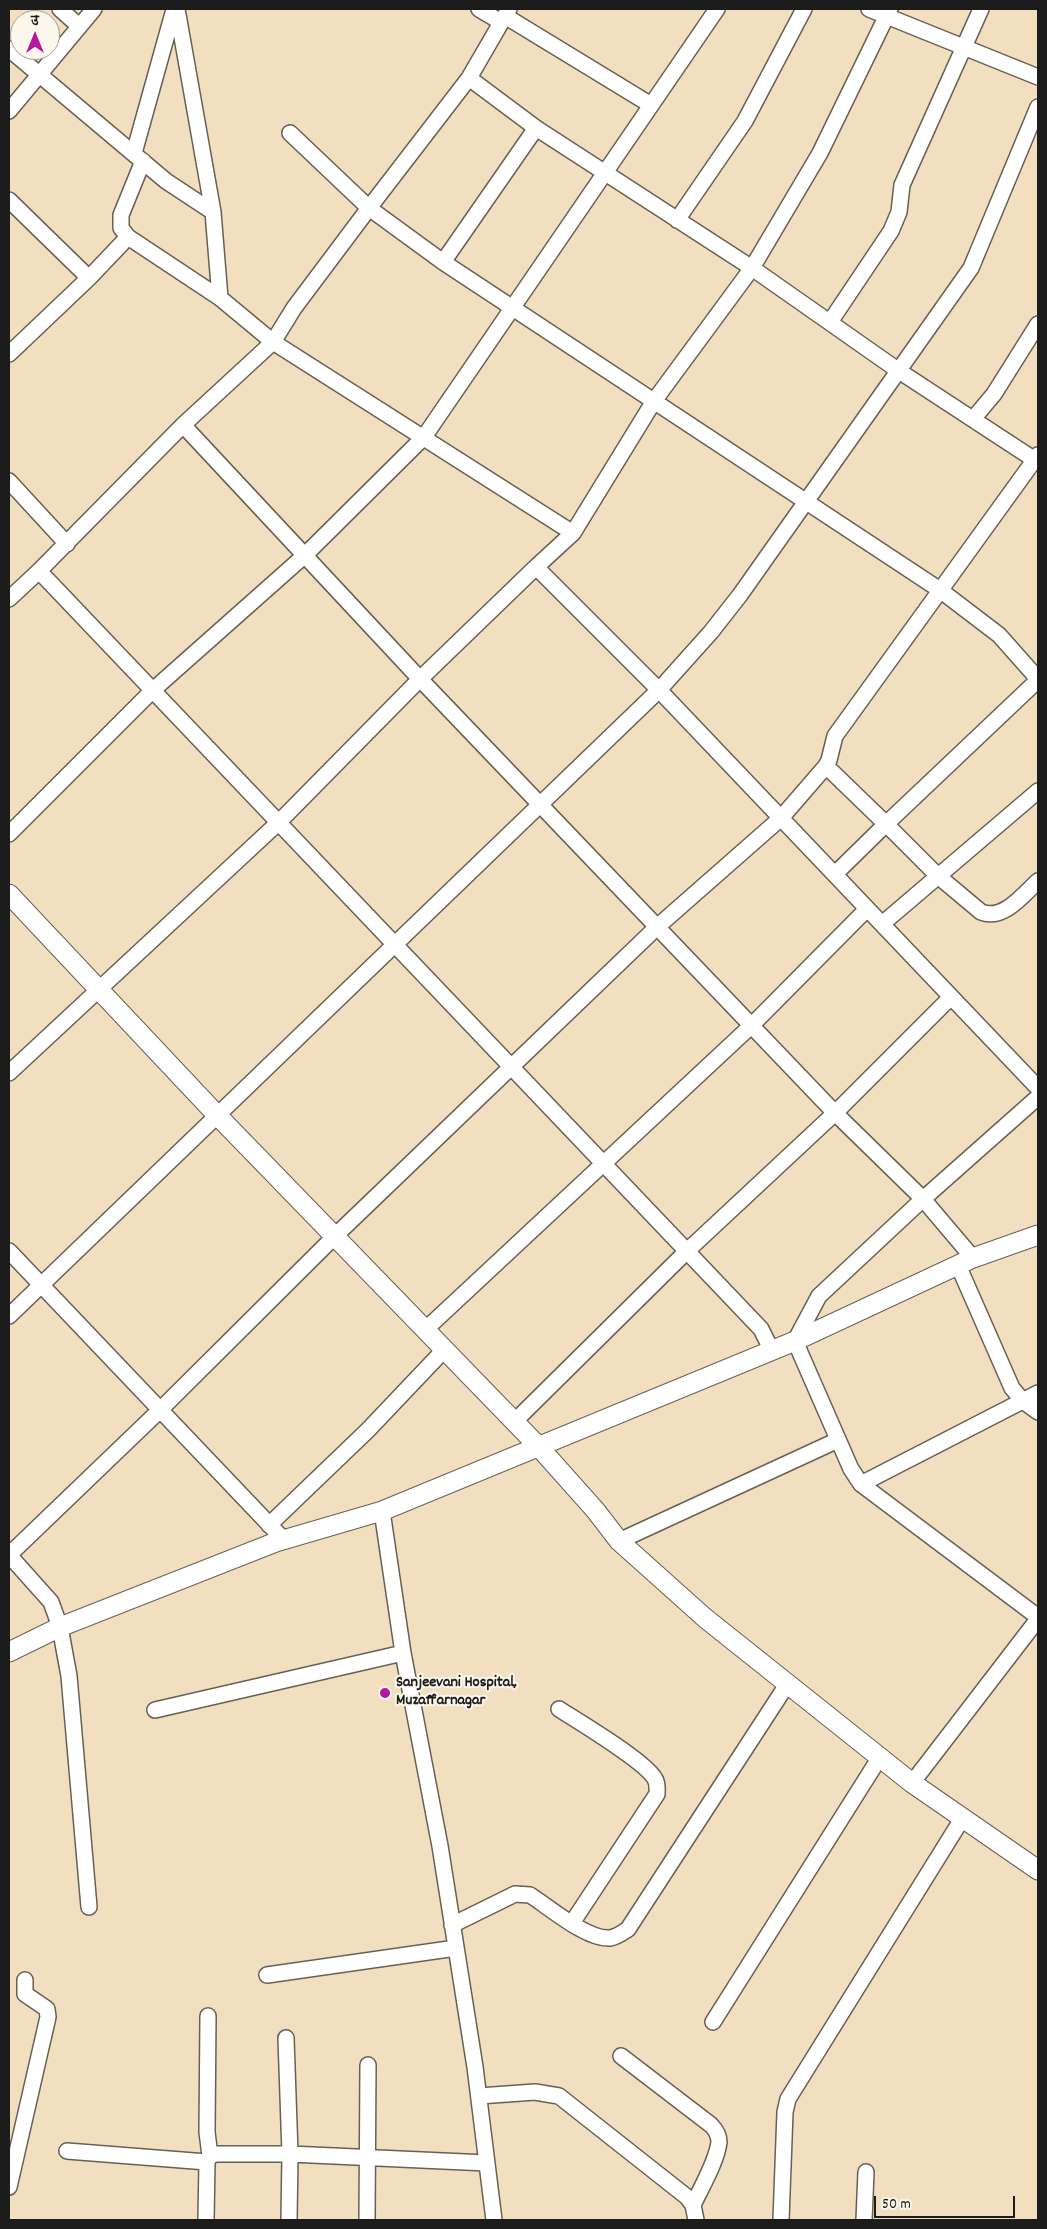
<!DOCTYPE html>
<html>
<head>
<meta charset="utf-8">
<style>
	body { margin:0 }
	#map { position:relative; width:1047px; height:2229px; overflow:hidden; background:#f1dfbf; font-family:Dekko,"Playpen Sans Deva",sans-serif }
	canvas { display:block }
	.frame { position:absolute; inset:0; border:10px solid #1c1c1c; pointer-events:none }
	.north { position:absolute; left:10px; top:10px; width:50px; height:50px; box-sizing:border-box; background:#fbf7ec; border:1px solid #a29f99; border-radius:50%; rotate:0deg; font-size:14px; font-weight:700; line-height:20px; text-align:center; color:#1c1c1c }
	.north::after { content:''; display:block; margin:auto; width:18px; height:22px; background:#b5179e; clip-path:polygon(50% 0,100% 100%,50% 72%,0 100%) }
	.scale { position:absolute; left:874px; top:2196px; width:141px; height:22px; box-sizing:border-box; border:2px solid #1c1c1c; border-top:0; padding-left:6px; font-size:15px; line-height:18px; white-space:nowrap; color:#1c1c1c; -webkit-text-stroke:4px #fbf7ec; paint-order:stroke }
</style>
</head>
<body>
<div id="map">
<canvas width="1047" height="2229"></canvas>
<div class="frame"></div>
<div class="north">उ</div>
<div class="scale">50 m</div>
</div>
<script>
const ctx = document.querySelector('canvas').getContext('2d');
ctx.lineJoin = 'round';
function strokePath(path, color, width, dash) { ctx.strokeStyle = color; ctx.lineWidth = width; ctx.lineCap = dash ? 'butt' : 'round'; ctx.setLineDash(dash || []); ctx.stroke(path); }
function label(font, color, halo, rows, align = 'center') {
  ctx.font = font + ' Dekko,sans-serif'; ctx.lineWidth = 4; ctx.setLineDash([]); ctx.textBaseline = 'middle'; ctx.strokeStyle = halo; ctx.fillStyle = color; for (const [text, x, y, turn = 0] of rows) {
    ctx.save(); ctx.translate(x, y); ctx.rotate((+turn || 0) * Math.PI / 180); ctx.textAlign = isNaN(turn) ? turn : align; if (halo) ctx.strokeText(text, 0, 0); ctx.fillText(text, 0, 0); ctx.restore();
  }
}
const minor = new Path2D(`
	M 60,9 L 79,26
	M 479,9 L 501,22
	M 869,9 L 1038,77
	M 505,16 L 651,105
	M 9,49 L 166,181 L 213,212
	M 469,78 L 536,128
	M 9,111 L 94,9
	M 290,133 L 369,208 L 469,78 L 509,9
	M 134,153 L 173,13
	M 9,200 L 89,278
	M 677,220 L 745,121 L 804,9
	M 128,237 L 121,228 L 121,215 L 143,161
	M 220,298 L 273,342 L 573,533
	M 830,322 L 891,231 L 899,212 L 902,185 L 981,9
	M 9,354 L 89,278 L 128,237 L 220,298 L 213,212 L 177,9
	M 973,419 L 994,394 L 1038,324
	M 183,425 L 273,342 L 294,308 L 369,208 L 443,262
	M 1038,462 L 899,371 L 752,268 L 536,128 L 443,262 L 940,590 L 999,635 L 1038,679
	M 9,481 L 67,544
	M 536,567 L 573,533 L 654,401 L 752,268 L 820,153 L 890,9
	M 9,599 L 39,571
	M 826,766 L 886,824 L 1038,680
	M 9,834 L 153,690 L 304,556 L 424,437 L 717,9
	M 835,874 L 886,824 L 938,876 L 981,912 C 1003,921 1023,895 1038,881
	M 882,924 L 1038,791
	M 9,1073 L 279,822 L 420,679 L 536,567 L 659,690 L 1038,1088
	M 1038,1097 L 923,1199 L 819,1296 L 795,1341 L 851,1469 L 861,1484 L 1038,1617
	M 9,1251 L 284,1540
	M 958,1265 L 1012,1388 L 1023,1401 L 1038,1412
	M 9,1316 L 659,690 L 711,632 L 740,595 L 971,268 L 1038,107
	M 426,1329 L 751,1026 L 867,909
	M 772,1351 L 761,1329 L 39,571 L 183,425 L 420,679 L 835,1113 L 923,1199 L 973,1258
	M 514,1422 L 687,1251 L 835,1113 L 951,997
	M 861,1484 L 1038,1393
	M 382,1511 L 403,1653 L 440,1846 L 475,2067 L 494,2220
	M 269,1525 L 368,1430 L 444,1350
	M 619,1541 L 838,1440
	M 9,1555 L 159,1411 L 335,1236 L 657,927 L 781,818 L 826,766 L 829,760 L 835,736 L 1038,455
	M 9,1555 L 51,1602 L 60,1627 L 69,1676 L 89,1907
	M 559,1709 C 579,1722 645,1761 655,1779 C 658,1784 657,1789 657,1794 L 572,1923
	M 155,1710 L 403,1653
	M 912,1783 L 1038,1619
	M 452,1925 L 515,1894 L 530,1895 C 549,1907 587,1940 610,1938 C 617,1937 622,1933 628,1929 L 788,1683
	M 267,1975 L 456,1948
	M 208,2016 L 207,2132 L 210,2156
	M 713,2022 L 880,1757
	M 286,2038 L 290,2154 L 289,2220
	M 621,2056 L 711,2125 C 716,2130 719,2135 719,2142 C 717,2161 701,2188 693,2205
	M 479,2096 L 535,2092 L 559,2096 L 687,2197 L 693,2205 L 696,2220
	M 67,2151 L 207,2162
	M 9,2187 L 48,2017 L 47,2009 L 25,1994 L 25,1980
	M 206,2220 L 207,2162 L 210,2156 L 216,2154 L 290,2154 L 487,2163
	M 367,2220 L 368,2065
	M 781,2220 L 785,2112 L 788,2099 L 962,1819
	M 864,2220 L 866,2172`);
const tertiary = new Path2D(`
	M 9,894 L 216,1114 L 539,1447 L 596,1511 L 619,1541 L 705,1618 L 912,1783 L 1038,1870
	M 9,1652 L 60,1627 L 276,1542 L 382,1511 L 795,1341 L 973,1258 L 1038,1235`);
strokePath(minor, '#676055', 18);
strokePath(tertiary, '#676055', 21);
strokePath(minor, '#fff', 15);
strokePath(tertiary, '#fff', 19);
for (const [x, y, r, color] of [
	[385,1693,6,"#b5179e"]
]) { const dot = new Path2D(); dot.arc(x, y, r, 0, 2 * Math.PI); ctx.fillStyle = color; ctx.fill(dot); strokePath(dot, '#fbf7ec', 2); }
label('bold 16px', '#1c1c1c', '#fbf7ec', [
	["Sanjeevani Hospital,",396,1684],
	["Muzaffarnagar",396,1702]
], 'left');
</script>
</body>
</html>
